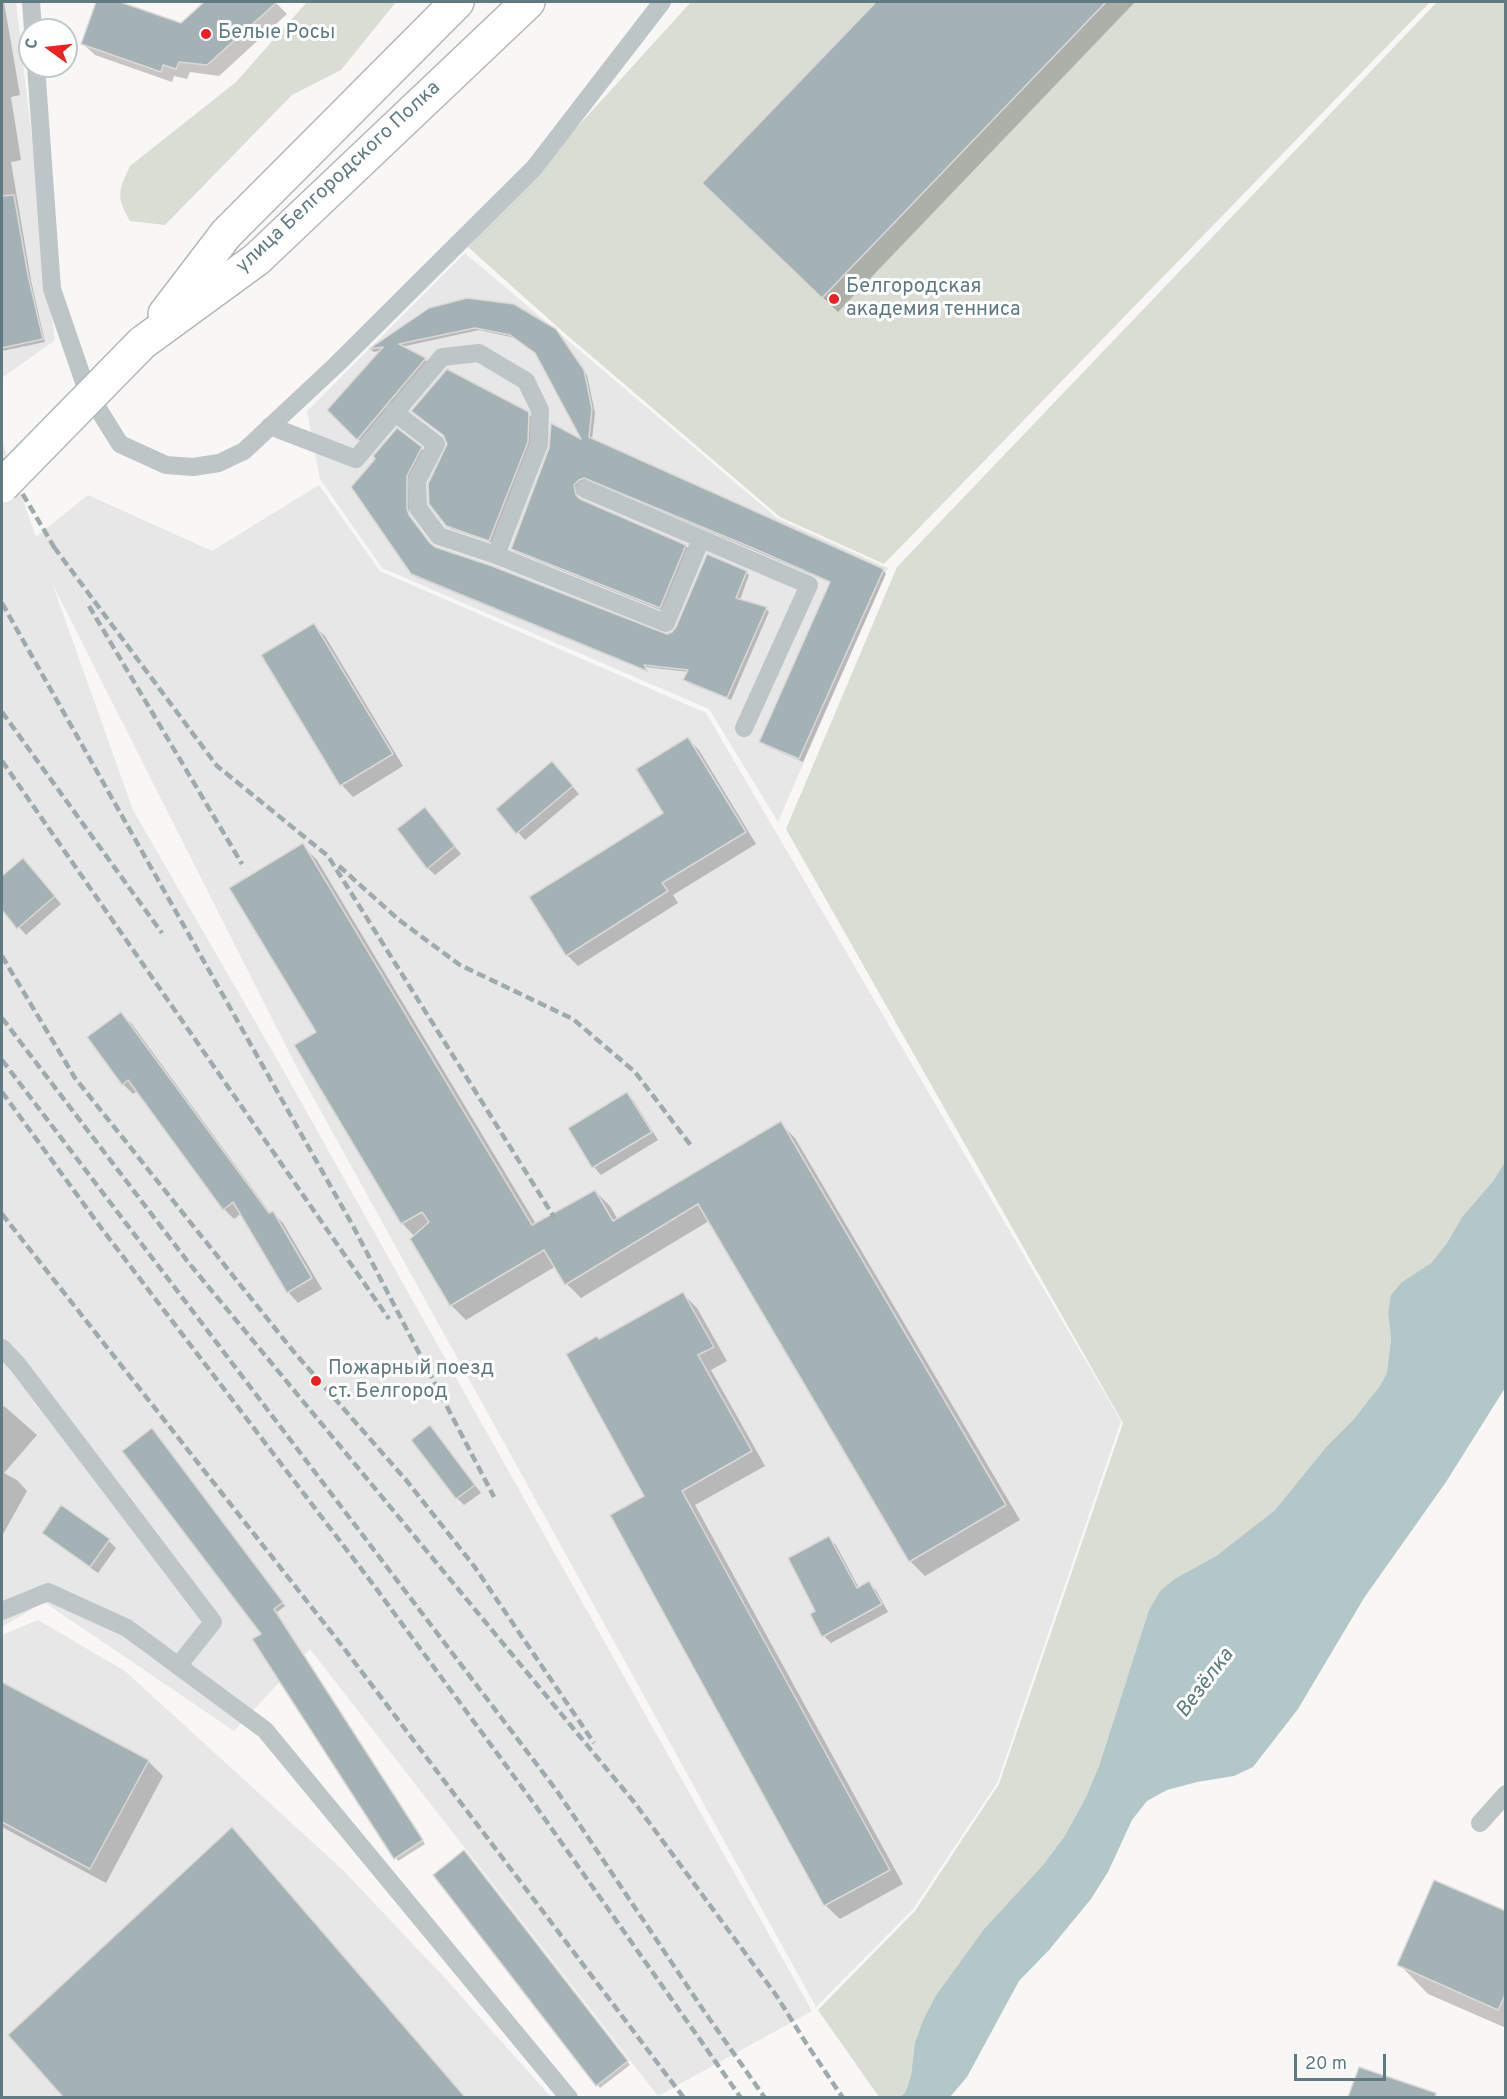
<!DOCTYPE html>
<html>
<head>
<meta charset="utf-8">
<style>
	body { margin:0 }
	#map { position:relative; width:1507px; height:2099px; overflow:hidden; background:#f8f7f5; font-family:Overpass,sans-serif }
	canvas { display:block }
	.frame { position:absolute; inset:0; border:3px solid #617a82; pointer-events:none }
	.north { position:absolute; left:18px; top:18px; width:60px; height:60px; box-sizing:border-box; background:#fff; border:2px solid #c0cacd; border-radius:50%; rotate:285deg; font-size:16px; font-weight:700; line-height:24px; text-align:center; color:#617a82 }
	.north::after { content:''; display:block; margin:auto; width:21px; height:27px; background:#ed2220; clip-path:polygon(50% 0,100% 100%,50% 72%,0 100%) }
	.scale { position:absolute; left:1294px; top:2054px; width:92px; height:27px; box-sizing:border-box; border:3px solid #617a82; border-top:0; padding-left:8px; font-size:18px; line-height:21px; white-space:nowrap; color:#617a82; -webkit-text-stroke:4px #fff; paint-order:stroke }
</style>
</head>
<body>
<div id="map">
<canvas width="1507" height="2099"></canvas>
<div class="frame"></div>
<div class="north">С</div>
<div class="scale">20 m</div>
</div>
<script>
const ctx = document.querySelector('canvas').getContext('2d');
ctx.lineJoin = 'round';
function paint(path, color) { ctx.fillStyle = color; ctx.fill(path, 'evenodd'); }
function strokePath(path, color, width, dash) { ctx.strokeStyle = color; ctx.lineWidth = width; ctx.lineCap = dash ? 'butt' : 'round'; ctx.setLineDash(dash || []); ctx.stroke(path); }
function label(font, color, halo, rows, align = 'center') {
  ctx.font = font + ' Overpass,sans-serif'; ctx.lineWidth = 6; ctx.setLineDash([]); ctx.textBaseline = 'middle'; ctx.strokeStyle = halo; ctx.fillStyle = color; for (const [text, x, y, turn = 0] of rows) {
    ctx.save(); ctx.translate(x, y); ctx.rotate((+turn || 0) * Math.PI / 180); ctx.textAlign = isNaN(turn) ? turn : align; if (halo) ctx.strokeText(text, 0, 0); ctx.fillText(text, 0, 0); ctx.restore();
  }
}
paint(new Path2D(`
	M 2,2 L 16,2 L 55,340 L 2,378 Z
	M 465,253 L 777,518 L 888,568 L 778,822 L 709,709 L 382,568 L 320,479 L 307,411 Z
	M 2,441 L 36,537 L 88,495 L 212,551 L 319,485 L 380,571 L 706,713 L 1121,1421 L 997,1783 L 913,1909 L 816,2007 L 297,1068 L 52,583 L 133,810 L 278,1061 L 812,2011 L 658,2096 L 310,1649 L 234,1731 L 44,1602 L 2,1627 Z
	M 38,1620 L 125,1671 L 343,1870 L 443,1976 L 551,2097 L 2,2098 L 2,1635 Z`), '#e6e7e6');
paint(new Path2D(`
	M 307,2 L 396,2 L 341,70 L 292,95 L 165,225 L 130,221 C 116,197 118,191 130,166 L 236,82 Z
	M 691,2 L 1430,2 L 884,564 L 780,517 L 562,331 L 468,247 Z
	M 1437,2 L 1505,2 L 1505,1162 L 1493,1181 L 1462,1217 L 1447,1243 L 1431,1263 L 1402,1282 L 1388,1313 L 1391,1338 L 1387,1373 L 1379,1387 L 1353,1420 L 1326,1447 L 1275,1510 L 1216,1556 L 1176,1578 L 1149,1611 L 1099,1766 L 1085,1799 L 1064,1837 L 1043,1865 L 984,1929 L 936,1995 L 923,2020 L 915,2042 L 911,2075 L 906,2091 L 901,2097 L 879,2097 L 818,2010 L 915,1911 L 999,1784 L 1123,1423 L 786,829 L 897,567 Z`), '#d9ddd4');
paint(new Path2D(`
	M 1505,1162 L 1505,1388 L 1446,1482 L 1364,1598 L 1298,1709 L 1253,1767 L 1234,1776 L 1197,1782 L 1167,1790 L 1147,1801 L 1132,1820 L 1108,1872 L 1091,1899 L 1049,1950 L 1019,1981 L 967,2077 L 950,2097 L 901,2097 L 906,2091 L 911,2075 L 915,2042 L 923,2020 L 936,1995 L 984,1929 L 1043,1865 L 1064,1837 L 1085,1799 L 1099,1766 L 1149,1610 L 1161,1590 L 1176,1578 L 1216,1556 L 1275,1510 L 1326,1447 L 1353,1420 L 1379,1387 L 1387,1373 L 1391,1338 L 1388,1313 L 1391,1295 L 1402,1282 L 1431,1263 L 1447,1243 L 1462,1217 L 1493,1181 Z`), '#b4c7c8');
paint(new Path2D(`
	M 2,2 L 4,2 L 20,95 L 11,97 L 21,160 L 11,162 L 31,280 L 45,342 L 2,351 Z
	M 98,2 L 116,2 L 181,24 L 206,2 L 275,2 L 287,14 L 219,76 L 190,72 L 187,79 L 174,76 L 172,82 L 95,55 L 83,44 Z
	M 878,2 L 1135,2 L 838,312 L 704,183 Z
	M 430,309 L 559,334 L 587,375 L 595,413 L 592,440 L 883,570 L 886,574 L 803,762 L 764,745 L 761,741 L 831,583 L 588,480 L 582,483 L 577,489 L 578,500 L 686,546 L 689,549 L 663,611 L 516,552 L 512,548 L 584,443 L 538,354 L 515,338 L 479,330 L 401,347 L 428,362 L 361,442 L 329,410 L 382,350 L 374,352 L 371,350 Z
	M 528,414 L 531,417 L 531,446 L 493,543 L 451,529 L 447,525 L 449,444 Z
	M 421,448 L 424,452 L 409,480 L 409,513 L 412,520 L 431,546 L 662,635 L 673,634 L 746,572 L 749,575 L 740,600 L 766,609 L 769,612 L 731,700 L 688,683 L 685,680 L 689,672 L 645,667 L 648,672 L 416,577 L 353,487 Z
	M 313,625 L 325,636 L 403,766 L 353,797 L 342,785 L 263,655 Z
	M 688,739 L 699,750 L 756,844 L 673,895 L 678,903 L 578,966 L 567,955 L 665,813 Z
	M 559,771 L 579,794 L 525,840 L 498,809 Z
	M 425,809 L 461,854 L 435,875 L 428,868 Z
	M 302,845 L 317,860 L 536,1224 L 595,1191 L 610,1206 L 618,1220 L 780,1123 L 795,1138 L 1020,1520 L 925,1576 L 910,1561 L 709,1221 L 581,1298 L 567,1284 L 556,1266 L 466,1320 L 451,1305 L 412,1240 L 415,1237 L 402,1223 L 318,1033 Z
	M 23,860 L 61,904 L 26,935 L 2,908 L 2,878 Z
	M 121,1014 L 132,1024 L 271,1214 L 273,1213 L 283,1223 L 322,1289 L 298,1303 L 288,1292 L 242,1213 L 234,1219 L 224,1209 L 137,1091 L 133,1094 L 123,1084 Z
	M 627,1094 L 634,1101 L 658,1140 L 601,1175 L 594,1167 L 570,1128 Z
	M 683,1294 L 697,1308 L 727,1361 L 711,1370 L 765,1466 L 695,1505 L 903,1884 L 840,1919 L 825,1905 L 646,1497 Z
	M 4,1406 L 37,1435 L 4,1473 L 17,1480 L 27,1491 L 2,1536 L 2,1409 Z
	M 430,1427 L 481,1493 L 464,1505 L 457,1498 Z
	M 155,1433 L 285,1606 L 276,1613 L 425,1844 L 398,1861 Z
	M 44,1533 L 109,1541 L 116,1548 L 98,1573 L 51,1540 Z
	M 828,1538 L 836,1545 L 859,1588 L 869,1583 L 876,1590 L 888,1612 L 831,1643 L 824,1636 Z
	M 2,1683 L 148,1761 L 163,1776 L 106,1883 L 2,1827 Z
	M 232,1829 L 247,1844 L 465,2098 L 65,2098 L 10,2035 Z
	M 467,1855 L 630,2065 L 600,2088 L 435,1875 Z
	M 1506,1913 L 1506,2028 L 1428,1994 L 1399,1964 Z
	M 1360,2069 L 1443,2098 L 1350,2098 Z`), '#0003');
const building = new Path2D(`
	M 96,2 L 120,2 L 181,23 L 204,2 L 277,2 L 207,65 L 179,62 L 176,69 L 163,65 L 161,72 L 81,44 Z
	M 876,2 L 1106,2 L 822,298 L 702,183 Z
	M 14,195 L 28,275 L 43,339 L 2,348 L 2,196 Z
	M 467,298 L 514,304 L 556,329 L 584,370 L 592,409 L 589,437 L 884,569 L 799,759 L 759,742 L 830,582 L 755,549 L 584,478 L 579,480 L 574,485 L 576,495 L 580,499 L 686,545 L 660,608 L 511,549 L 549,448 L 551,423 L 581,439 L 535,353 L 510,335 L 475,328 L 399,344 L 426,358 L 357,440 L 327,410 L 383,347 L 369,349 L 429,308 Z
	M 447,369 L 529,412 L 528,442 L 489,541 L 446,526 L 429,504 L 428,484 L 447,444 L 443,435 L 411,411 Z
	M 397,428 L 422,447 L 407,476 L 407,508 L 409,515 L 430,543 L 435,547 L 492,566 L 667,634 L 672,632 L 676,627 L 707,554 L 747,571 L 736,598 L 767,607 L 727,698 L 683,680 L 688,670 L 644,665 L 647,671 L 411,574 L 351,487 L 375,459 L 373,456 Z
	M 314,623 L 393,754 L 340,786 L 261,655 Z
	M 688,737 L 746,832 L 662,883 L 668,891 L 566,956 L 529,897 L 663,813 L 636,769 Z
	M 552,761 L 573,786 L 516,834 L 496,809 Z
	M 425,807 L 455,846 L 427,869 L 397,829 Z
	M 303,843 L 532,1225 L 595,1190 L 613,1221 L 781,1121 L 1006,1505 L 909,1562 L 698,1204 L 565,1285 L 544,1250 L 450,1306 L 410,1239 L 429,1222 L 422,1212 L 401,1224 L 294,1045 L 316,1032 L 229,888 Z
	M 23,858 L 55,896 L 17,929 L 2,910 L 2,876 Z
	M 121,1012 L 269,1213 L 273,1211 L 312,1278 L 287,1293 L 233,1202 L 223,1210 L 128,1080 L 122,1085 L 87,1037 Z
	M 627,1092 L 652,1132 L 592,1168 L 568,1128 Z
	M 683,1292 L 714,1347 L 698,1355 L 752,1451 L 682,1491 L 890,1870 L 824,1906 L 610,1515 L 644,1496 L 566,1354 L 597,1336 L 599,1339 Z
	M 430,1425 L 475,1485 L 456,1499 L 411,1440 Z
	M 152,1428 L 283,1602 L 274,1609 L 423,1840 L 394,1859 L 252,1639 L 261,1634 L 122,1451 Z
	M 61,1505 L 110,1539 L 90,1567 L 42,1533 Z
	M 829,1536 L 857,1588 L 869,1581 L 882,1604 L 822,1637 L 810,1614 L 815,1611 L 788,1558 Z
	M 2,1682 L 149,1760 L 90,1869 L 2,1822 Z
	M 232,1827 L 465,2097 L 63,2097 L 8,2035 Z
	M 464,1850 L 628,2061 L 596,2086 L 433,1875 Z
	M 1434,1880 L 1506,1911 L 1506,1993 L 1498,2010 L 1397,1965 Z
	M 1359,2067 L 1436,2093 L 1435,2097 L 1348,2097 Z`);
paint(building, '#a5b2b5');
strokePath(building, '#dad9d7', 1.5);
const primary = new Path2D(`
	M 165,314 L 226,234 L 457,2
	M 142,343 L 257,259 L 528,2`);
strokePath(primary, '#b1b9bc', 36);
strokePath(new Path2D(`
	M 31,2 L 33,30
	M 36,66 L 52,289 L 87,391 L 120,444 L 166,465 L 193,467 L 219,463 L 244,451 L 336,365 L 534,168 L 662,2
	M 394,412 L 436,444 L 417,481 L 418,508 L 439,536 L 496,555 L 666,623 L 701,539
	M 270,426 L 356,459 L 442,357 L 479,353 L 526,381 L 540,410 L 539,444 L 496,555
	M 585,489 L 809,585 L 744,728
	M 2,1348 L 18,1365 L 213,1622 L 178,1666
	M 2,1611 L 48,1592 L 127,1628 L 265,1730 L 569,2098
	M 1480,1823 L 1506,1794`), '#bec5c7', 18);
strokePath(primary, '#fff', 33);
strokePath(new Path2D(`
	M 2,459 L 57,552
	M 54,547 L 217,766 L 328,856 L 554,1217
	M 2,603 L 353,1226 L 494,1497
	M 89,606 L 242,864
	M 2,712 L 162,933
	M 2,761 L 389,1319
	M 339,866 L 399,920 L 460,965 L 573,1019 L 635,1072 L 692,1147
	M 2,956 L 75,1078 L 294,1352 L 406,1480 L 474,1566 L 594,1743
	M 2,1018 L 188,1262 L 634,1802 L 776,1995 L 806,2043 L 843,2098
	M 2,1060 L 557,1791 L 704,2011 L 765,2098
	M 2,1092 L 102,1229 L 375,1587 L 535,1805 L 741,2098
	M 2,1214 L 343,1647 L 684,2098`), '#9faaae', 4.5, [9, 4.5]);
const primaryBridge = new Path2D(`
	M 2,486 L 142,343`);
strokePath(primaryBridge, '#b1b9bc', 36, []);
strokePath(primaryBridge, '#fff', 33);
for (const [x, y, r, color] of [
	[206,34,6,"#ed2220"],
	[834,299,6,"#ed2220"],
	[316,1381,6,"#ed2220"]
]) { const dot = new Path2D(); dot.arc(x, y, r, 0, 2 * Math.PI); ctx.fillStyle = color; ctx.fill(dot); strokePath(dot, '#fff', 2); }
label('20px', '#617a82', '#fff', [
	["Белые Росы",218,34],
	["Белгородская",846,288],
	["академия тенниса",846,311],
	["Пожарный поезд",328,1370],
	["ст. Белгород",328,1393]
], 'left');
label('20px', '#617a82', '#fff', [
	["улица Белгородского Полка",339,178,-43]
]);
label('italic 21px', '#5c7b7c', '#fff', [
	["Везёлка",1206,1684,-53]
]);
</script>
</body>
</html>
